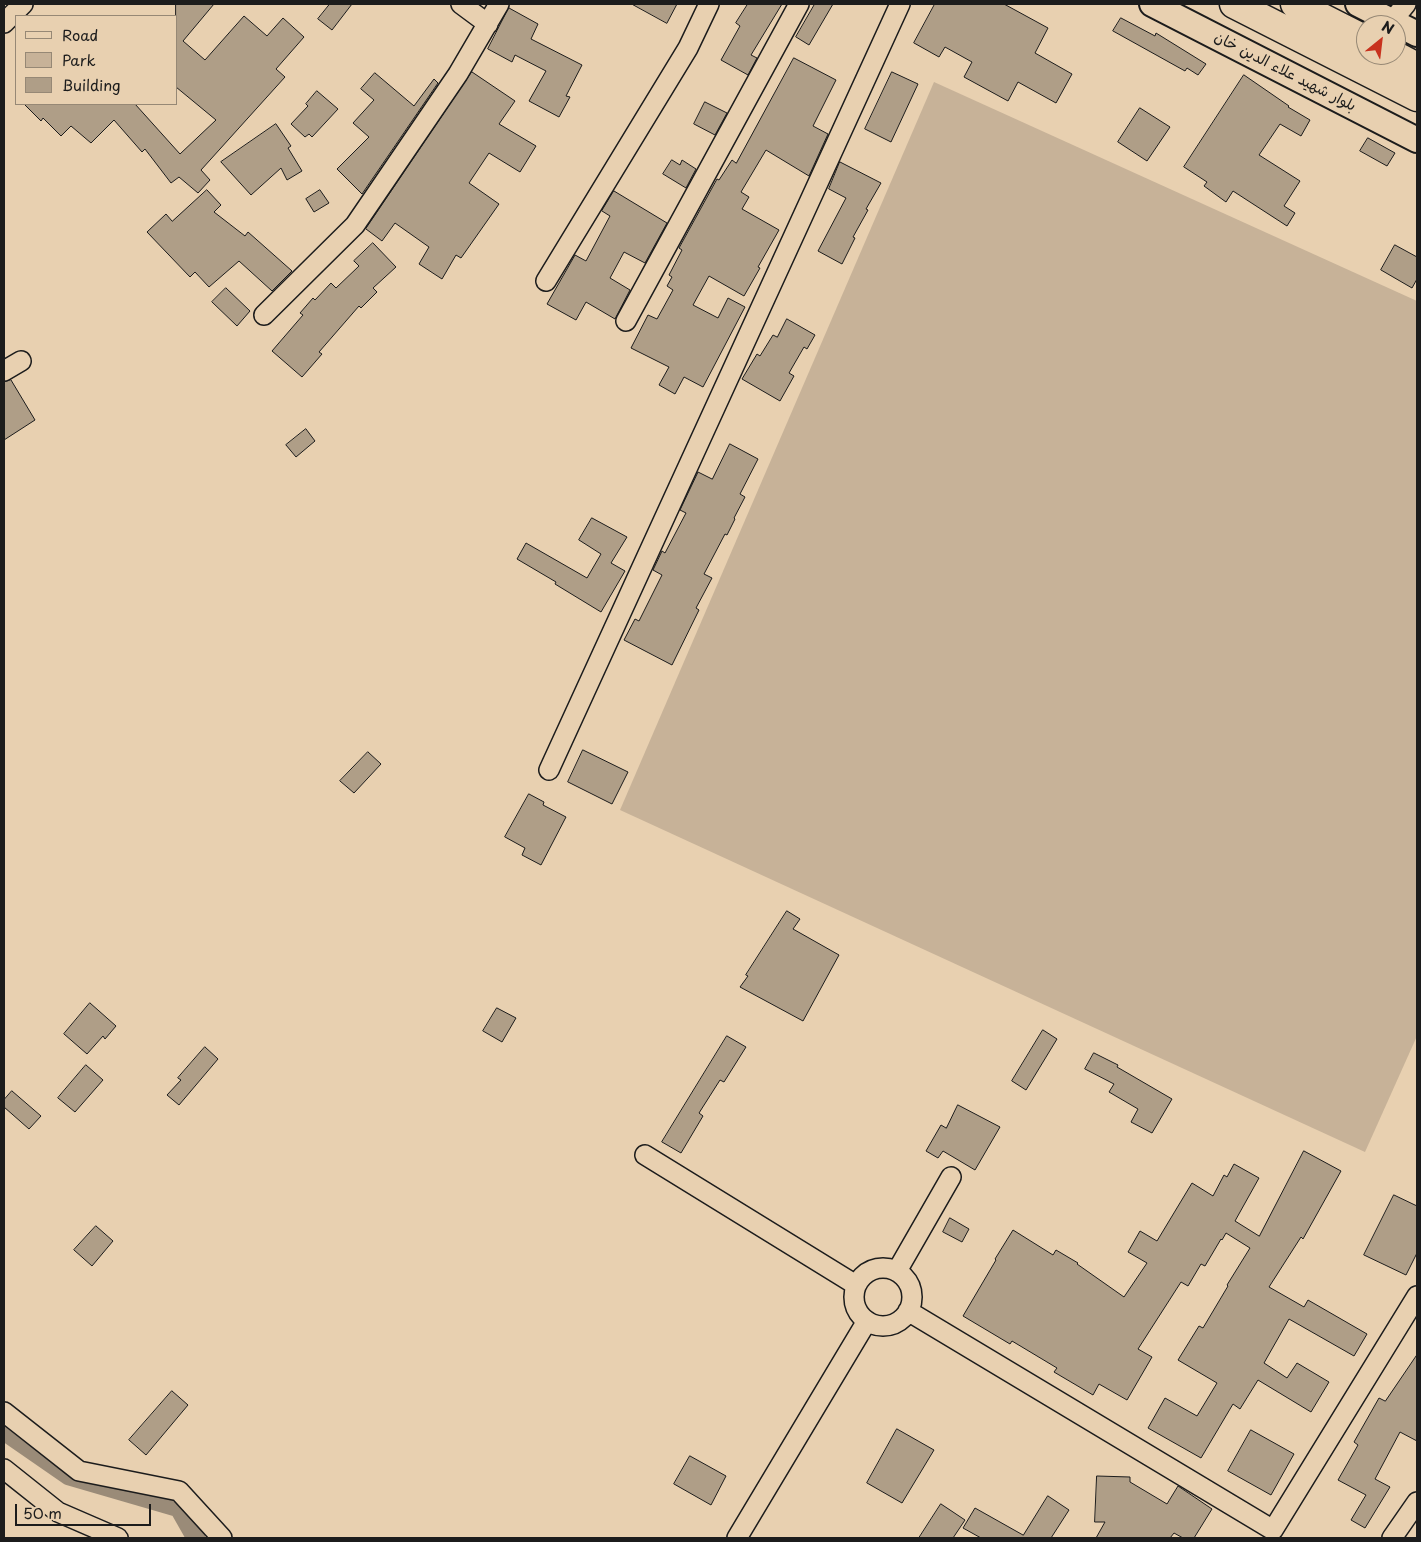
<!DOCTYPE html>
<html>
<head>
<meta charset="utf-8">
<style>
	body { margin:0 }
	#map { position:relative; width:1421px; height:1542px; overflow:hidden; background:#e8d0b0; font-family:"Playpen Sans",sans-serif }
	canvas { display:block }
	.frame { position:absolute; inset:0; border:5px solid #1c1c1c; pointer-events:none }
	.legend { position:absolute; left:15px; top:15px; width:162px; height:90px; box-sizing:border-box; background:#e8d0b0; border:1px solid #968875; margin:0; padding:6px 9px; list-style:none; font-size:15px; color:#1c1c1c }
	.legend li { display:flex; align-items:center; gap:10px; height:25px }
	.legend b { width:25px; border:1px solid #968875 }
	.north { position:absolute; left:1356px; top:15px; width:50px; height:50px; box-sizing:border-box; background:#e8d0b0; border:1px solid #968875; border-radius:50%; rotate:29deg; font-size:14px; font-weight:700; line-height:20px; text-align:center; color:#1c1c1c }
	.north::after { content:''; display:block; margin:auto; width:18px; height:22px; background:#c8321e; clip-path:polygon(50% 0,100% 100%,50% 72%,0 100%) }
	.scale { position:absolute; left:15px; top:1504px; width:136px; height:22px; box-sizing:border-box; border:2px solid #1c1c1c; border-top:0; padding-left:6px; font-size:15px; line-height:18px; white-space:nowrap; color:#1c1c1c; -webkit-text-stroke:4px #e8d0b0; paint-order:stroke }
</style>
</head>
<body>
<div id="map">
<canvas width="1421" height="1542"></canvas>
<div class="frame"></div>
<ul class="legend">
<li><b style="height:6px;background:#e8d0b0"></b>Road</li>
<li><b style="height:14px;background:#c7b298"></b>Park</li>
<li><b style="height:14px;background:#af9e87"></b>Building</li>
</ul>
<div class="north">N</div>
<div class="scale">50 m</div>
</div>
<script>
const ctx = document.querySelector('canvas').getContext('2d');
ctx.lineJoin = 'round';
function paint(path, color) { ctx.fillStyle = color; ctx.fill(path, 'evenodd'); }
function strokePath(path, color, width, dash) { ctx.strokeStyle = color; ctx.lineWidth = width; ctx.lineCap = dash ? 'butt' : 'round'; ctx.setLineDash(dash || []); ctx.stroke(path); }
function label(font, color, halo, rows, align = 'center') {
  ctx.font = font + ' "Playpen Sans","Playpen Sans Arabic",sans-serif'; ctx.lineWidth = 4; ctx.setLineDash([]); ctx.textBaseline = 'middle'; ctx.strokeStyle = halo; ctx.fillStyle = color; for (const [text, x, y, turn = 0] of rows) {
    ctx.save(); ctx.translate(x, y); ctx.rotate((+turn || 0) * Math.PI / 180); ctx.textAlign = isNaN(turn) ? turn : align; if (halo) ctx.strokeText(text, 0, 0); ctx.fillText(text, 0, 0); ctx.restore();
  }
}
paint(new Path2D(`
	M 934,82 L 1417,301 L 1417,1036 L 1365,1152 L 620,810 Z`), '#c7b298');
strokePath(new Path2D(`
	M 4,1431 L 69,1476 L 179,1508 L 196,1538`), '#9a8b78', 19);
const building = new Path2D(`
	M 176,4 L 214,4 L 183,41 L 205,60 L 244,16 L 267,36 L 283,18 L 304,37 L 276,69 L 285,77 L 201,170 L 210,180 L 198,193 L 179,177 L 171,183 L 145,149 L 142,152 L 114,120 L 91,143 L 71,126 L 61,136 L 43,118 L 41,121 L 24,104 L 135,104 L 180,154 L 216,120 L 176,87 Z
	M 330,4 L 352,4 L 332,30 L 318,19 Z
	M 632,4 L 677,4 L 667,23 Z
	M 748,4 L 782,4 L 751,55 L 757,58 L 748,75 L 721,60 L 740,26 L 736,23 Z
	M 815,4 L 833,4 L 809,45 L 796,37 Z
	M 935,4 L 1004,4 L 1048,28 L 1035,53 L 1072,74 L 1056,103 L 1018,82 L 1008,101 L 964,77 L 972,62 L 945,47 L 939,57 L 914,43 Z
	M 509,8 L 538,24 L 531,39 L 582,65 L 566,96 L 570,97 L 559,117 L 529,101 L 546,71 L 515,55 L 512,62 L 488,49 Z
	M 1121,18 L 1155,36 L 1156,33 L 1206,64 L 1198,75 L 1187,68 L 1185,71 L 1113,31 Z
	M 794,58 L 836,80 L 813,126 L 828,134 L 809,176 L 766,150 L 741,192 L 749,197 L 742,209 L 779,230 L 758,267 L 760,268 L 744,296 L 709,276 L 693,305 L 718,318 L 728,298 L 745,307 L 703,387 L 684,377 L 675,394 L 659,385 L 669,367 L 631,348 L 648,315 L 657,319 L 673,290 L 667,286 L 672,277 L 669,275 L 682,250 L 679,248 L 717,179 L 719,180 L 732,160 L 736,163 Z
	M 472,72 L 515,101 L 499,124 L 536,146 L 520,172 L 489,153 L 469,183 L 499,204 L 461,258 L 456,255 L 442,279 L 419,264 L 429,247 L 395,223 L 382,241 L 366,229 Z
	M 892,72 L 918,84 L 891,142 L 865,129 Z
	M 375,73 L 414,106 L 434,79 L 438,83 L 362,194 L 337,169 L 369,137 L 353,123 L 374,100 L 361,89 Z
	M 1244,75 L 1289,106 L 1288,107 L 1310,120 L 1301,136 L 1280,124 L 1259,155 L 1300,181 L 1284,206 L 1295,213 L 1287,226 L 1233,191 L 1226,202 L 1204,186 L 1207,182 L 1184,167 Z
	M 317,91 L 338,109 L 312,137 L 309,134 L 305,137 L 291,124 L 308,106 L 306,104 Z
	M 705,102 L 727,113 L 715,135 L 694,124 Z
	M 1140,108 L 1170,127 L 1147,161 L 1118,142 Z
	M 276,124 L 291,146 L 288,148 L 302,171 L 287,180 L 281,168 L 251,195 L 221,162 Z
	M 1368,138 L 1395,153 L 1387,166 L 1360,151 Z
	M 672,160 L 680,165 L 682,160 L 696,169 L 686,188 L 663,174 Z
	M 840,162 L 881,183 L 866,209 L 868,210 L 853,237 L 855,238 L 842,264 L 818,251 L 846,198 L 829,189 Z
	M 207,190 L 221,205 L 214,212 L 245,236 L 248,232 L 292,271 L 272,291 L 239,261 L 209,287 L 195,272 L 190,277 L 147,232 L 166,214 L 172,221 Z
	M 320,190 L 329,203 L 314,212 L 306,199 Z
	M 614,191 L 667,223 L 645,263 L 624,252 L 610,278 L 630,290 L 615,319 L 586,302 L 576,320 L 547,304 L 575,255 L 586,261 L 610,216 L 602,211 Z
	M 373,243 L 396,267 L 373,288 L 377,292 L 361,308 L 359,306 L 319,352 L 322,354 L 302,377 L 272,351 L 303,315 L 300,313 L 313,298 L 315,300 L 331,283 L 336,288 L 359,266 L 354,261 Z
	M 1395,245 L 1417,257 L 1417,279 L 1412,288 L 1381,270 Z
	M 226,288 L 250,311 L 237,326 L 212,302 Z
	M 787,319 L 815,335 L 807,349 L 804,347 L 789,373 L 794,376 L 780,401 L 742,379 L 757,354 L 760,356 L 773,335 L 777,337 Z
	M 11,380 L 35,420 L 4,440 L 4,382 Z
	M 306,429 L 315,441 L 296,457 L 286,445 Z
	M 730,444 L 758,459 L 740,494 L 745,497 L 734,518 L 735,519 L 727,535 L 725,534 L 704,574 L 712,578 L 696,608 L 699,610 L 672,665 L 624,640 L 635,619 L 639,621 L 662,575 L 653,570 L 662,551 L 665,553 L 686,513 L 680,510 L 698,472 L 712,479 Z
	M 592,518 L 627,537 L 611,563 L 625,571 L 601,612 L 555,584 L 556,582 L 517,559 L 526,543 L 587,578 L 601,554 L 579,540 Z
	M 583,750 L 628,772 L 612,804 L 568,782 Z
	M 368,752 L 381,764 L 354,793 L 340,781 Z
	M 529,794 L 544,802 L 543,805 L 566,817 L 541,865 L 522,855 L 525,848 L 505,837 Z
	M 787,911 L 800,919 L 793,929 L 839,955 L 803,1021 L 740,987 L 748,976 L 746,975 Z
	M 90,1003 L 116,1026 L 105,1039 L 103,1036 L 87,1054 L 64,1034 Z
	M 497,1008 L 516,1018 L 502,1042 L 483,1031 Z
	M 1043,1030 L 1057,1039 L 1026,1090 L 1012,1081 Z
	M 727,1036 L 746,1047 L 724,1082 L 720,1080 L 699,1113 L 703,1116 L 681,1153 L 662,1142 Z
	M 205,1047 L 218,1059 L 179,1105 L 167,1095 L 181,1080 L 178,1078 Z
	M 1094,1053 L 1118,1065 L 1117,1067 L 1172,1099 L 1152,1133 L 1131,1122 L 1138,1109 L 1109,1092 L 1114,1084 L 1085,1069 Z
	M 86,1065 L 103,1080 L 75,1112 L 58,1098 Z
	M 12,1091 L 41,1116 L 29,1129 L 4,1107 L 4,1100 Z
	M 958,1105 L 1000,1127 L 975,1170 L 943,1151 L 938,1158 L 926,1151 L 941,1125 L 946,1128 Z
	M 1304,1151 L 1341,1171 L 1303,1239 L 1301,1237 L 1269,1287 L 1304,1307 L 1308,1300 L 1367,1334 L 1354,1356 L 1289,1319 L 1264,1363 L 1287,1378 L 1297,1363 L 1329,1382 L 1311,1412 L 1258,1380 L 1240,1409 L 1233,1404 L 1201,1458 L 1148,1428 L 1165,1398 L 1197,1416 L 1217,1383 L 1178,1360 L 1199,1326 L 1203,1328 L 1228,1286 L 1227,1285 L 1250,1248 L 1226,1233 L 1222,1240 L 1221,1239 L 1205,1266 L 1201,1264 L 1188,1286 L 1181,1282 L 1138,1349 L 1152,1357 L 1127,1400 L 1099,1384 L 1093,1395 L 1054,1372 L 1057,1368 L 1012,1341 L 1010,1344 L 963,1316 L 996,1260 L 995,1259 L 1013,1230 L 1053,1255 L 1056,1250 L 1078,1263 L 1077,1264 L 1124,1297 L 1147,1263 L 1128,1252 L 1140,1231 L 1157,1241 L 1192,1183 L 1213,1196 L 1224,1175 L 1227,1177 L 1234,1164 L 1259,1178 L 1235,1221 L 1259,1236 Z
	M 1394,1195 L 1417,1206 L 1417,1253 L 1406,1275 L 1364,1255 Z
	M 950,1218 L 969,1229 L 962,1242 L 943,1232 Z
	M 96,1226 L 113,1241 L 92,1266 L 74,1250 Z
	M 1417,1355 L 1417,1441 L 1400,1432 L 1375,1479 L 1390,1487 L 1365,1528 L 1351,1520 L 1366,1495 L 1338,1480 L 1358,1445 L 1354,1442 L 1379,1398 L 1385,1401 Z
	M 172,1391 L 188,1405 L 146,1455 L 129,1440 Z
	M 897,1429 L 934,1450 L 902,1503 L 867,1483 Z
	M 1251,1430 L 1294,1454 L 1271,1495 L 1228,1471 Z
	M 690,1456 L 726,1476 L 711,1505 L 674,1484 Z
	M 1097,1476 L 1130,1477 L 1130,1482 L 1167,1504 L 1178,1486 L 1212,1509 L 1194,1538 L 1183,1538 L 1174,1533 L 1170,1538 L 1096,1538 L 1105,1522 L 1095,1522 Z
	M 1048,1496 L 1069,1510 L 1051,1538 L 981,1538 L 963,1528 L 975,1508 L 1023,1535 Z
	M 941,1504 L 965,1520 L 953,1538 L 919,1538 Z`);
paint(building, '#af9e87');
strokePath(building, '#1c1c1c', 1);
const minor = new Path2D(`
	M 461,4 L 488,24
	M 1392,21 L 1406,4
	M 4,23 L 23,4
	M 546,281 L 688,48 L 709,4
	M 264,315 L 355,225 L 458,74 L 499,4
	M 626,321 L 799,4
	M 4,371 L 21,361
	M 549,770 L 900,4
	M 645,1155 L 856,1285
	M854 1297a29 29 0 1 1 58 0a29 29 0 1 1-58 0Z
	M 897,1271 L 951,1177
	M 908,1311 L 1273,1530 L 1417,1296
	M 4,1412 L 79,1471 L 179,1491 L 222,1538
	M 4,1469 L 58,1512 L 118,1538
	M 737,1538 L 867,1321
	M 1392,1538 L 1417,1502`);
const tertiary = new Path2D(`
	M 1152,4 L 1417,140
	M 1358,4 L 1417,34`);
const trunk = new Path2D(`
	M 1234,4 L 1417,97
	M 1295,4 L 1366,40
	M 1394,55 L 1417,67`);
strokePath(minor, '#1c1c1c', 22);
strokePath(tertiary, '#1c1c1c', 28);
strokePath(trunk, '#1c1c1c', 31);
strokePath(minor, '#e8d0b0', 19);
strokePath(tertiary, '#e8d0b0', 24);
strokePath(trunk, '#e8d0b0', 28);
label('15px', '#1c1c1c', '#e8d0b0', [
	["بلوار شهید علاء الدین خان",1285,72,27]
]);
</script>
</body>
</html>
